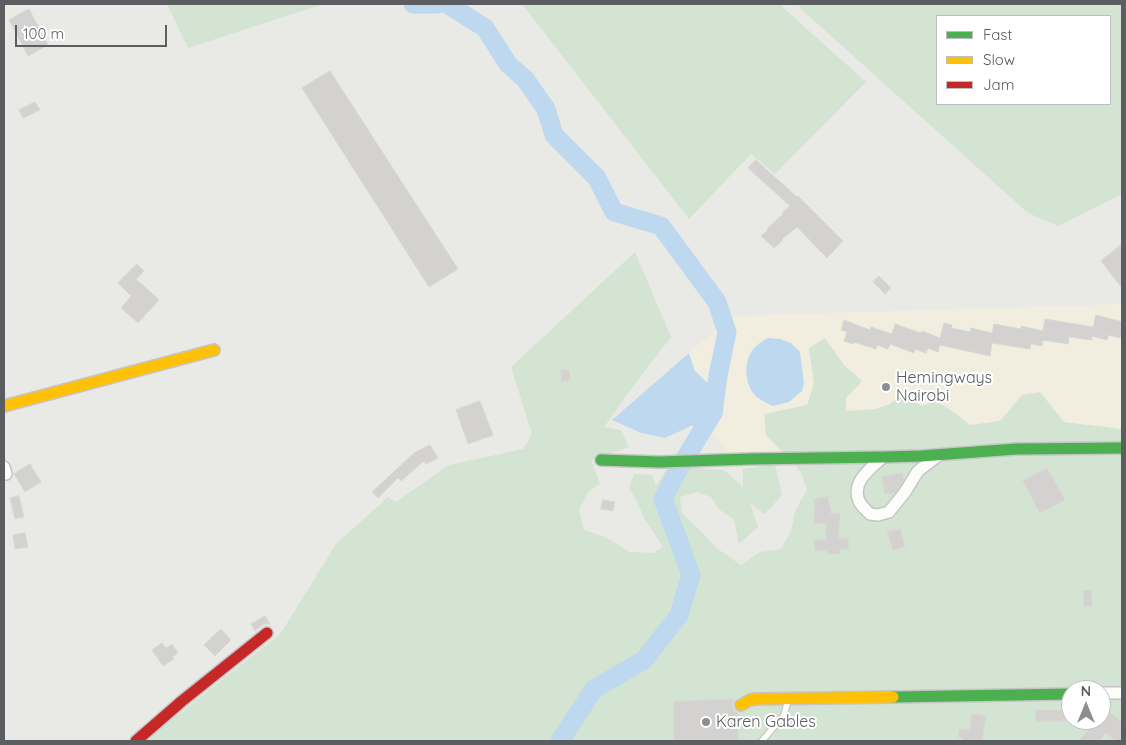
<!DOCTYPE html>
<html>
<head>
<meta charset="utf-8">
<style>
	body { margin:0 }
	#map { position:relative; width:1126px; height:745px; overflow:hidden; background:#e9e9e5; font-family:Quicksand,sans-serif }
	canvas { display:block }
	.frame { position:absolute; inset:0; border:5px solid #5b5d61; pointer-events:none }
	.legend { position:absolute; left:936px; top:15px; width:175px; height:90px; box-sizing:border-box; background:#fff; border:1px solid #bdbec0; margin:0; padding:6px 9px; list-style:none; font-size:15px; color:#5b5d61 }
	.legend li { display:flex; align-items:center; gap:10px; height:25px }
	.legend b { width:25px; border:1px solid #bdbec0 }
	.north { position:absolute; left:1061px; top:680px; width:50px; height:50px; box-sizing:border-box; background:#fff; border:1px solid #bdbec0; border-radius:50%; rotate:0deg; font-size:14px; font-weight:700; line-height:20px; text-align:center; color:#5b5d61 }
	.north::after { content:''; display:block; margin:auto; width:18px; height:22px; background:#8d8e8f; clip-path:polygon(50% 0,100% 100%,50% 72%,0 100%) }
	.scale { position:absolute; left:15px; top:25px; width:152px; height:22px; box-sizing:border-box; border:2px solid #5b5d61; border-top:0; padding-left:6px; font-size:15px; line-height:18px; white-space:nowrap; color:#5b5d61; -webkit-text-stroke:4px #fff; paint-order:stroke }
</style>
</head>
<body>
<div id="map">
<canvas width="1126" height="745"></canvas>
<div class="frame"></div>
<ul class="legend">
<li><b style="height:6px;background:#4caf50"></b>Fast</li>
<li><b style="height:6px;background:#ffc107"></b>Slow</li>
<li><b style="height:6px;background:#c62828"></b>Jam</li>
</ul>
<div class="north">N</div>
<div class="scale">100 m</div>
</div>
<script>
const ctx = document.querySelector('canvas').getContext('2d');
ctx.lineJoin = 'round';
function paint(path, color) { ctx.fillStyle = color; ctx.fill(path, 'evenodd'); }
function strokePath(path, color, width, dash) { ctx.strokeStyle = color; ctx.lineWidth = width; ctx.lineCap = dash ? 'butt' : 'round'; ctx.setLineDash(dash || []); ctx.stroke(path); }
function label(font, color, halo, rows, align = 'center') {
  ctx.font = font + ' Quicksand,sans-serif'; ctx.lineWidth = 4; ctx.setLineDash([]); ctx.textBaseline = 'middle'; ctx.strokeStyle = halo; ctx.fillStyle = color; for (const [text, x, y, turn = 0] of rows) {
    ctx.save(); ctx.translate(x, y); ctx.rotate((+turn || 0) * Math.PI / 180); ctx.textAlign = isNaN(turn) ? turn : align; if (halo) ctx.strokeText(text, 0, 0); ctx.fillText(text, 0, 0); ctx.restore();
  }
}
paint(new Path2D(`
	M 1122,304 L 1122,445 L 738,458 L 726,451 L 705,424 L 691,426 L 665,438 L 641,433 L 612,420 L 731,316 Z`), '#f2eedf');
paint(new Path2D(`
	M 167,4 L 323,4 L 188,48 Z
	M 522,4 L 779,4 L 866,82 L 775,174 L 751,154 L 689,219 Z
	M 798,4 L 1122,4 L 1122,194 L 1058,226 L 1028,213 L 801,9 ZM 937,16 L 1110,16 L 1110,104 L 937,104 Z
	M 635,252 L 671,337 L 634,385 L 604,427 L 621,430 L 629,447 L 591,460 L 600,484 L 588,492 L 579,510 L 584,530 L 606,537 L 630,552 L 653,553 L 663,547 L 644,518 L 637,501 L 629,488 L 634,474 L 652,475 L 656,485 L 667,469 L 696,468 L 724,470 L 743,487 L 743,469 L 775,464 L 782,495 L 765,514 L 750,503 L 758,527 L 739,544 L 734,520 L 720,510 L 711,497 L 697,492 L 680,497 L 682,514 L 699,529 L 715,547 L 741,565 L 760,552 L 781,549 L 791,531 L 795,511 L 807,490 L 801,472 L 766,435 L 764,414 L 807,405 L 814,383 L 809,348 L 825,338 L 844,365 L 862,381 L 846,398 L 846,411 L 876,409 L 890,404 L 902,394 L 922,406 L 935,401 L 951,410 L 970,425 L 1000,421 L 1022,395 L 1040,392 L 1064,422 L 1122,429 L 1122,741 L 145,741 L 281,633 L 336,544 L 388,497 L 396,502 L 449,465 L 523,449 L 532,434 L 511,367 ZM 1071,690 L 1101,690 L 1101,720 L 1071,720 Z`), '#d4e4d2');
paint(new Path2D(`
	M 768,338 L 780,339 L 791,343 L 800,352 L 804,384 L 802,391 L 789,402 L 773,406 C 768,404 763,401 758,398 C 746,388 743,368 750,354 C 754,346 761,342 768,338 Z
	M 689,353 L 695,371 L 719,394 L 723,414 L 705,424 L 691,426 L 665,438 L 641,433 L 612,420 Z`), '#bed8ef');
strokePath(new Path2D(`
	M 413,4 L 437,4
	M 447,4 L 485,28 L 508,64 L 525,79 L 546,109 L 554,135 L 597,178 L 614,212 L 661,226 L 717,302 L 727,332 L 718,376 L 713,413 L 678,470 L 663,499 L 691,575 L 679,615 L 644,660 L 594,689 L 560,741`), '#bed8ef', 19);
const building = new Path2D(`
	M 29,9 L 48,45 L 28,56 L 9,20 Z
	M 330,71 L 458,269 L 429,287 L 302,88 Z
	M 35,102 L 40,110 L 23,118 L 19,110 Z
	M 756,160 L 797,197 L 798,196 L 843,241 L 827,258 L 797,227 L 782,239 L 783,240 L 774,248 L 761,236 L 768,230 L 767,229 L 783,214 L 782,213 L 790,206 L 748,168 Z
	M 1122,244 L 1122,288 L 1101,261 Z
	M 137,264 L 144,271 L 136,279 L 159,300 L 138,323 L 121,308 L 131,296 L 118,283 Z
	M 879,276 L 891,288 L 885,294 L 873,282 Z
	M 1096,315 L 1122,322 L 1122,337 L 1120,336 L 1120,338 L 1109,335 L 1107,340 L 1092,336 L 1092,340 L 1069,337 L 1068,344 L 1043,340 L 1042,346 L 1031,344 L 1030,349 L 992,343 L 990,356 L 940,345 L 938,352 L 928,348 L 926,353 L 915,349 L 914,353 L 890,344 L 888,349 L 877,345 L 876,349 L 854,342 L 853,344 L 844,341 L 847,332 L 841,330 L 844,320 L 870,330 L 871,327 L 892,334 L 895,324 L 921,333 L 922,331 L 940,338 L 944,323 L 952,325 L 951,328 L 970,332 L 971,328 L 992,333 L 994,324 L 1021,329 L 1021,326 L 1043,331 L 1045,319 L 1093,327 Z
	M 561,370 L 569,370 L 570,380 L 562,381 Z
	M 480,401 L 493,435 L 468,444 L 456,410 Z
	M 430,445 L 438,458 L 426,464 L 424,461 L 401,481 L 398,478 L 378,498 L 372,492 L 414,453 Z
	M 30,464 L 41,482 L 25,492 L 14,474 Z
	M 1047,468 L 1065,500 L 1040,513 L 1023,481 Z
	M 902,473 L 904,480 L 899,488 L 895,493 L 885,494 L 882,477 Z
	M 19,496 L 24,517 L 15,519 L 10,498 Z
	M 828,497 L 831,514 L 840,513 L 840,522 L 839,522 L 839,539 L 848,538 L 849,549 L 840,549 L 840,554 L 827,554 L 827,551 L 815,551 L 814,540 L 826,540 L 826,523 L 814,524 L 814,513 L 815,513 L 814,499 Z
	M 603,500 L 615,502 L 613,511 L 601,509 Z
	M 900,529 L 905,547 L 893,550 L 887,532 Z
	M 25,533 L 28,547 L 15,549 L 13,535 Z
	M 1091,590 L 1092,606 L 1084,607 L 1083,591 Z
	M 265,616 L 270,624 L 265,624 L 262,625 L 255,631 L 251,624 Z
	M 221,629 L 231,640 L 215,656 L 204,645 Z
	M 162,643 L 166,648 L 172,644 L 178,653 L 172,657 L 174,659 L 163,666 L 152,650 Z
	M 734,699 L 732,705 L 733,710 L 738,714 L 738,741 L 674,741 L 674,702 Z
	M 1105,709 L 1122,722 L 1122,741 L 1116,741 L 1106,733 L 1099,741 L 1079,741 L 1096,720 L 1101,720 L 1101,713 Z
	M 1036,710 L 1065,710 L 1065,721 L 1036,721 Z
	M 972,714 L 986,716 L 982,741 L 962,741 L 963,738 L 958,737 L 959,729 L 969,730 Z`);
paint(building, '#d3d2d0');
strokePath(building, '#d8d8d4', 1);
const lane = new Path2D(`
	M 762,741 L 784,715 L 788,700`);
const street = new Path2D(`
	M 883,457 C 870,469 851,482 859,501 C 861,506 866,510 870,514 L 878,515 L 889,512 L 905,492 L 918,471 L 939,455
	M 4,467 L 6,474
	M 1101,693 L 1122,693`);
const fast = new Path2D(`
	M 601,460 L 659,462 L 749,459 L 883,457 L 921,456 L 1016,449 L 1122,448
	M 893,697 L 1071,694`);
const slow = new Path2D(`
	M 4,406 L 214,350
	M 741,705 L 750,700 L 756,699 L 893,697`);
const jam = new Path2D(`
	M 136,741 L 182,701 L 267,633`);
strokePath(lane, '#c5c5c5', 8);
strokePath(street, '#c5c5c5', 14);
strokePath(fast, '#c5c5c5', 14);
strokePath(slow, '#c5c5c5', 14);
strokePath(jam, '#c5c5c5', 14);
strokePath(lane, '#fcfcfb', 5.5);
strokePath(street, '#fcfcfb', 11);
strokePath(fast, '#4caf50', 11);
strokePath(slow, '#ffc107', 11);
strokePath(jam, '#c62828', 11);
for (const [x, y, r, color] of [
	[886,387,5,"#8d8e8f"],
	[706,722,5,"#8d8e8f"]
]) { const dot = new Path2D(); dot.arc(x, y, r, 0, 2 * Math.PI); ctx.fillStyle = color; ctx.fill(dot); strokePath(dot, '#fff', 2); }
label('16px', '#5b5d61', '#fff', [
	["Hemingways",896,378],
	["Nairobi",896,396],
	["Karen Gables",716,722]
], 'left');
</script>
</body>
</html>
